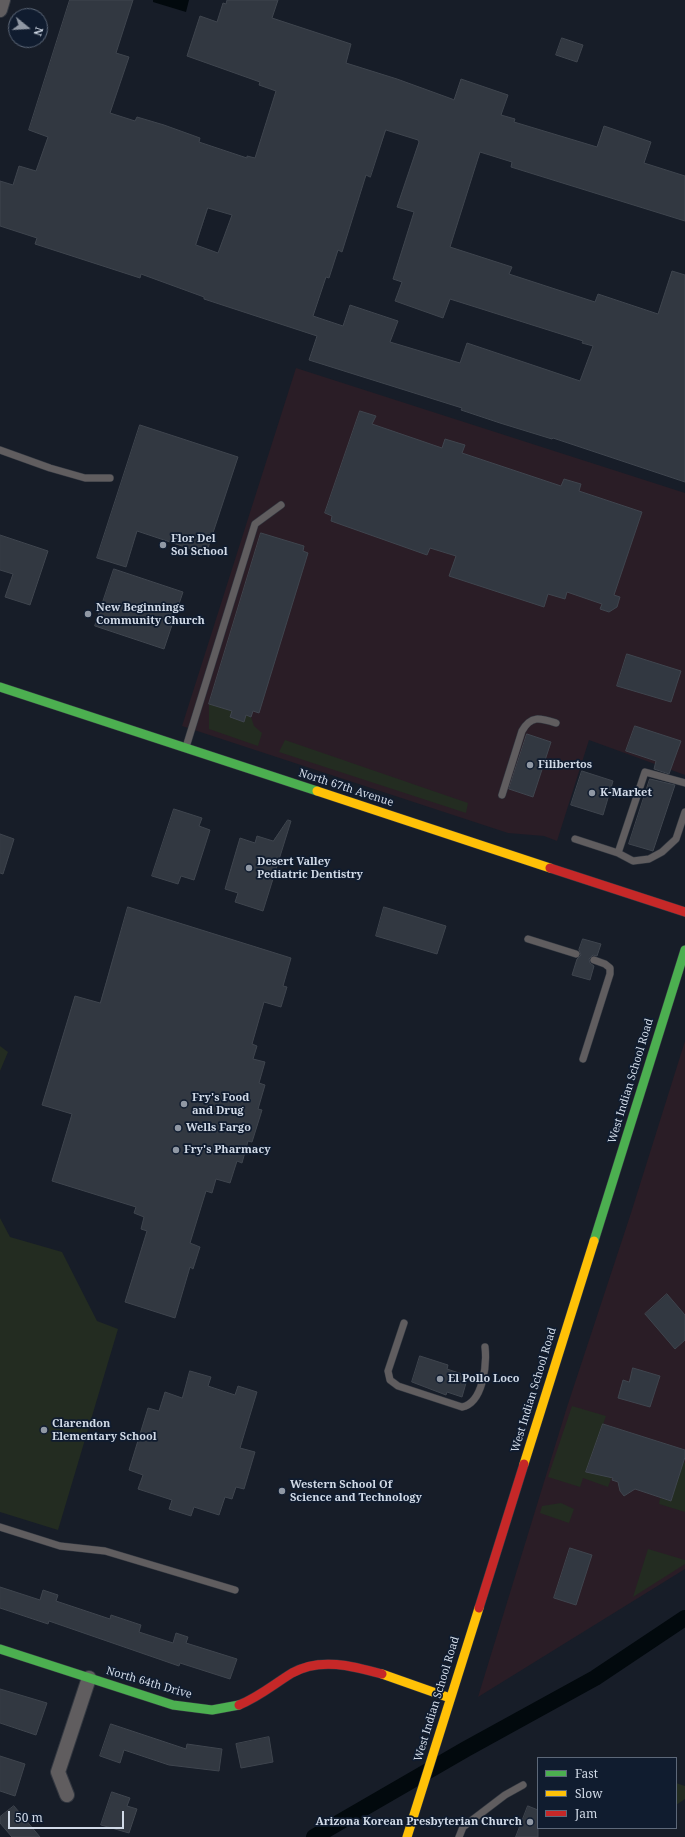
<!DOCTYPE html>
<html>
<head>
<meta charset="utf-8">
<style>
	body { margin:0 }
	#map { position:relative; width:685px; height:1837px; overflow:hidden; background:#171d28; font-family:"Noto Serif",serif }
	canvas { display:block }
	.legend { position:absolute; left:537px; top:1757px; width:140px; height:72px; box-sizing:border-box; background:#101c2f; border:1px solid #5d6879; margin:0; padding:5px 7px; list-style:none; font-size:12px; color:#d1dae7 }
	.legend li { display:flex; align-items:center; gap:8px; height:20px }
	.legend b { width:20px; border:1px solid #5d6879 }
	.north { position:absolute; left:8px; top:8px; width:40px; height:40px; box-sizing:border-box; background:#101c2f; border:1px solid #5d6879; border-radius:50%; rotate:108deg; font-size:11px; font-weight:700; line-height:16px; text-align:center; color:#d1dae7 }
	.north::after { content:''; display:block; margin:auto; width:14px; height:18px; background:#9098a4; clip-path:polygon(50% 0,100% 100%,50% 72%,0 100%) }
	.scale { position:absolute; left:8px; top:1811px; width:116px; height:18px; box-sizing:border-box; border:2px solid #d1dae7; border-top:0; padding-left:5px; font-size:12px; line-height:14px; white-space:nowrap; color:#d1dae7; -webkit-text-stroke:3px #101c2f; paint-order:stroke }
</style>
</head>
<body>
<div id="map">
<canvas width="685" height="1837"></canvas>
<ul class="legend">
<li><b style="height:5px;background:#4caf50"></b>Fast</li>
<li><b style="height:5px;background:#ffc107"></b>Slow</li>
<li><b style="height:5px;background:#c62828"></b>Jam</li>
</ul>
<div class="north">N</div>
<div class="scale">50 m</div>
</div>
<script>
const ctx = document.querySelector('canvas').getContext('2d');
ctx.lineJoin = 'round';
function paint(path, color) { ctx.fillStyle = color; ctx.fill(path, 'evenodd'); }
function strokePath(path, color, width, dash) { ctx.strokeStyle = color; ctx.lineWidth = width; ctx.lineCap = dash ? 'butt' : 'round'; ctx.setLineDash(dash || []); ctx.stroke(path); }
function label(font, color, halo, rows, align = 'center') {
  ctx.font = font + ' "Noto Serif",serif'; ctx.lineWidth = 3.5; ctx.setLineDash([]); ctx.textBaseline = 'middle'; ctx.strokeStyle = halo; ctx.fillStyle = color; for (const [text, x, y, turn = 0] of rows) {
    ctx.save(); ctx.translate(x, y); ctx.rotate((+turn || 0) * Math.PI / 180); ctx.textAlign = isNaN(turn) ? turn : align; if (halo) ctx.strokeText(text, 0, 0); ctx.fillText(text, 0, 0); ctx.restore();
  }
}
paint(new Path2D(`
	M 296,368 L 685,493 L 685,775 L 589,740 L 557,841 L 544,836 L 508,833 L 182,726 Z
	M 685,1041 L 685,1569 L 478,1697 L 567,1407 L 631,1213 Z`), '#2a1d26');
paint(new Path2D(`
	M 209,704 L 232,711 L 230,717 L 244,722 L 246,715 L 251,717 L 254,726 L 262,733 L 258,746 L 209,729 Z
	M 285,740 L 468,803 L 466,813 L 279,752 Z
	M 0,1046 L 8,1052 L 0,1071 Z
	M 0,1218 L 10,1237 L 62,1252 L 97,1321 L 118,1329 L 58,1530 L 0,1512 Z
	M 572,1406 L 606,1416 L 586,1472 L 614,1471 L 608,1487 L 583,1478 L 580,1487 L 548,1477 Z
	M 683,1462 L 685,1463 L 685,1512 L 659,1504 L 660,1498 L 671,1501 Z
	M 561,1503 L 574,1509 L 569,1523 L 540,1513 L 542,1506 Z
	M 648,1549 L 685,1560 L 685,1564 L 633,1597 Z
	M 676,1783 L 685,1786 L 685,1799 L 676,1805 Z`), '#232c21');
paint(new Path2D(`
	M 153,0 L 189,0 L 186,12 L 153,2 Z`), '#02090d');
strokePath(new Path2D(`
	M 314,1837 L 466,1749 L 595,1678 L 685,1618`), '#02090d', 16);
const building = new Path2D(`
	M 70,0 L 133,0 L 116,53 L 129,57 L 110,113 L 135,121 L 137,117 L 164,125 L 200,138 L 199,142 L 247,158 L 247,156 L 255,158 L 276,91 L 259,85 L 260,82 L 187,56 L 200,16 L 217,22 L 223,3 L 226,4 L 227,0 L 278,0 L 272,18 L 351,44 L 346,63 L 397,79 L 452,99 L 454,100 L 461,79 L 508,95 L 501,115 L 515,119 L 514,122 L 597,147 L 604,126 L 651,142 L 644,163 L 685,176 L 685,221 L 511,167 L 512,162 L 480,152 L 450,247 L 512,267 L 509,274 L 595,302 L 598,294 L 658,314 L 672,271 L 685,275 L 685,482 L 553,438 L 552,439 L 500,423 L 461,410 L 462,408 L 309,360 L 317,336 L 204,299 L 204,297 L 141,274 L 140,278 L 35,244 L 37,238 L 0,226 L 0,181 L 13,185 L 19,166 L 36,171 L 48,137 L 29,130 ZM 386,130 L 418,140 L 419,142 L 397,207 L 414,212 L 393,279 L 402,282 L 395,301 L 443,318 L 450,299 L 583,341 L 582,343 L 593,346 L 580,381 L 467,343 L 460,363 L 390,342 L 398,321 L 350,305 L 343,326 L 313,316 L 326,277 L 329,278 L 338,250 L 342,252 L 366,175 L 370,177 ZM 208,208 L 232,215 L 218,253 L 196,245 Z
	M 562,38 L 583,45 L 577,62 L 556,55 Z
	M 360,411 L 376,416 L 372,424 L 442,448 L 445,439 L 465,445 L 462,453 L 561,486 L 564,479 L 581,484 L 579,491 L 642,512 L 614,595 L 620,597 L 617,607 L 609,612 L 600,609 L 602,604 L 567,592 L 565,599 L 548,594 L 544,607 L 449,576 L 456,556 L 430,548 L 427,555 L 331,521 L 332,516 L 325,513 Z
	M 140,425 L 238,457 L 206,554 L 137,531 L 126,567 L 97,558 Z
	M 261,533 L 304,546 L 303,551 L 308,553 L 259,713 L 253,711 L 251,717 L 246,715 L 244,722 L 230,717 L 232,711 L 209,704 Z
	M 0,535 L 48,551 L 30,605 L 5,597 L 13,574 L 0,570 Z
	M 114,569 L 183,592 L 164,649 L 95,626 Z
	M 627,654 L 681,671 L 671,702 L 617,686 Z
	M 635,726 L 681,741 L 669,774 L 654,769 L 656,761 L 626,751 Z
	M 527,734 L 551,742 L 533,797 L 509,789 Z
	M 582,771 L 613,781 L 603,815 L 571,805 Z
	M 650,779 L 675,785 L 653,851 L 629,844 Z
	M 174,809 L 202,818 L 199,826 L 210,830 L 194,880 L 181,876 L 178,884 L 152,876 Z
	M 288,820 L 291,821 L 263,911 L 235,902 L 238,893 L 225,889 L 240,838 L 255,843 L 257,836 L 273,841 Z
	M 0,834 L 14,839 L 3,874 L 0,873 Z
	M 128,907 L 291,958 L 283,986 L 287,987 L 281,1007 L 264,1002 L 252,1044 L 257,1046 L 253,1059 L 265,1062 L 259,1083 L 265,1085 L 258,1109 L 262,1110 L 252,1142 L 248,1141 L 242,1163 L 237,1161 L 230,1183 L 216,1179 L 212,1193 L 206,1191 L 190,1243 L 200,1247 L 193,1269 L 190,1267 L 175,1318 L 125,1302 L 147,1231 L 141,1229 L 144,1217 L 134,1213 L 136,1207 L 52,1181 L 72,1114 L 42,1105 L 75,996 L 100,1003 Z
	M 384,907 L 446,926 L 437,954 L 376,936 Z
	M 583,939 L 601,944 L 597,956 L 593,955 L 589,959 L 590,963 L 594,966 L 590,980 L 572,975 L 577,959 L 581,955 L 579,950 Z
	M 667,1294 L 685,1315 L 685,1340 L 675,1349 L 645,1314 Z
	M 420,1356 L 448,1365 L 447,1369 L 468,1376 L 462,1397 L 447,1392 L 446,1395 L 412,1382 Z
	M 633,1368 L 660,1376 L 650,1407 L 618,1398 L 623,1380 L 629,1382 Z
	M 190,1371 L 211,1377 L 208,1386 L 235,1395 L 238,1386 L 257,1392 L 240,1448 L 255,1452 L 244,1489 L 236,1487 L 232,1499 L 225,1497 L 219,1515 L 194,1507 L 191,1516 L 169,1509 L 172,1500 L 138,1489 L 143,1475 L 129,1470 L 148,1408 L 159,1411 L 165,1392 L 182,1398 Z
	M 603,1424 L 685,1450 L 685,1457 L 671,1501 L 635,1489 L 624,1496 L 620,1491 L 618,1482 L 612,1480 L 613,1478 L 586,1472 Z
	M 570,1548 L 592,1555 L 576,1605 L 554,1598 Z
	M 0,1587 L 40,1600 L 43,1590 L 58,1595 L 56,1601 L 110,1619 L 111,1615 L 141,1625 L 139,1632 L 173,1643 L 176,1633 L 188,1637 L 186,1643 L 237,1659 L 230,1679 L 180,1663 L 179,1666 L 49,1621 L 48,1624 L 0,1608 Z
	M 0,1689 L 47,1703 L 36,1735 L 0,1723 Z
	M 111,1724 L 186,1749 L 187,1744 L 222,1749 L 219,1771 L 169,1765 L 124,1750 L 120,1763 L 100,1756 Z
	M 269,1737 L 273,1762 L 241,1768 L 236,1744 Z
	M 0,1756 L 25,1764 L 15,1796 L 0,1791 Z
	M 112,1792 L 130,1798 L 127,1806 L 137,1809 L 129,1833 L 101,1825 Z
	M 14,1806 L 40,1837 L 12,1837 L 0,1823 L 0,1817 Z
	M 528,1806 L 538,1810 L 538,1837 L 516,1837 Z`);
paint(building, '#323841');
strokePath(building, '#3f454e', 1);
const lane = new Path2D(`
	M 0,450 L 50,468 L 85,478 L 110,478
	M 186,747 L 255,524 L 281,505
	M 502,795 L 522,731 C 531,715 540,718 556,723
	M 575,839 L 618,853 L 633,861 L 649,859 L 662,852 L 676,839 L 685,812
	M 618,853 L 645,772 L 685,783
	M 528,939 L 576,954
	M 583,1059 L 610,974 L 610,968 L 605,964 L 594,960
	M 404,1323 L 388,1371 L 390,1380 L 398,1386 L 462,1407 C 483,1403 487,1365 485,1347
	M 0,1527 L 60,1546 L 105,1551 L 235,1590
	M 459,1837 L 463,1827 L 505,1795 L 523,1785`);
const street = new Path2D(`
	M 0,10 L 3,0
	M 67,1795 L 58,1772 L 89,1678`);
const fast = new Path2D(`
	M 0,687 L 317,791
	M 594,1241 L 685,950
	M 0,1649 L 173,1705 L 212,1710 L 239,1705`);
const slow = new Path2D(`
	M 317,791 L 550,868
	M 524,1464 L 594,1241
	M 382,1674 L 450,1698
	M 407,1837 L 479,1608`);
const jam = new Path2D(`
	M 550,868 L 685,912
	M 479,1608 L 524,1464
	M 239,1705 C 259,1697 274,1684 292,1673 C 320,1657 353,1666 382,1674`);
strokePath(lane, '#333841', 8);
strokePath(street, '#333841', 16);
strokePath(fast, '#333841', 10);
strokePath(slow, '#333841', 10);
strokePath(jam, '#333841', 10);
strokePath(lane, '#605d5f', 7);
strokePath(street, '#605d5f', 14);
strokePath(fast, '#4caf50', 9);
strokePath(slow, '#ffc107', 9);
strokePath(jam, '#c62828', 9);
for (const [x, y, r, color] of [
	[163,545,4,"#9098a4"],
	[88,614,4,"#9098a4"],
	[530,765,4,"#9098a4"],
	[592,793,4,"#9098a4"],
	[249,868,4,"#9098a4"],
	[184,1104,4,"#9098a4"],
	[178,1128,4,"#9098a4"],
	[176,1150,4,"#9098a4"],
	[440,1379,4,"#9098a4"],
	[44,1430,4,"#9098a4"],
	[282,1491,4,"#9098a4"],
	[530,1822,4,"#9098a4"]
]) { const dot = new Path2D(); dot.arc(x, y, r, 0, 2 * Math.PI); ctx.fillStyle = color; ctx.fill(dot); strokePath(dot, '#101c2f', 1.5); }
label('bold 11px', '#d1dae7', '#101c2f', [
	["Flor Del",171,539],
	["Sol School",171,552],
	["New Beginnings",96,608],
	["Community Church",96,621],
	["Filibertos",538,765],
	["K-Market",600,793],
	["Desert Valley",257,862],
	["Pediatric Dentistry",257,875],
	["Fry's Food",192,1098],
	["and Drug",192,1111],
	["Wells Fargo",186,1128],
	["Fry's Pharmacy",184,1150],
	["El Pollo Loco",448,1379],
	["Clarendon",52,1424],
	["Elementary School",52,1437],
	["Western School Of",290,1485],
	["Science and Technology",290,1498],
	["Arizona Korean Presbyterian Church",522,1822,"right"]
], 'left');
label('11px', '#d1dae7', '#101c2f', [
	["North 67th Avenue",346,788,18],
	["West Indian School Road",631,1081,-73],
	["West Indian School Road",534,1390,-73],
	["North 64th Drive",149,1683,16],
	["West Indian School Road",437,1699,-73]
]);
</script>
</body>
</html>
